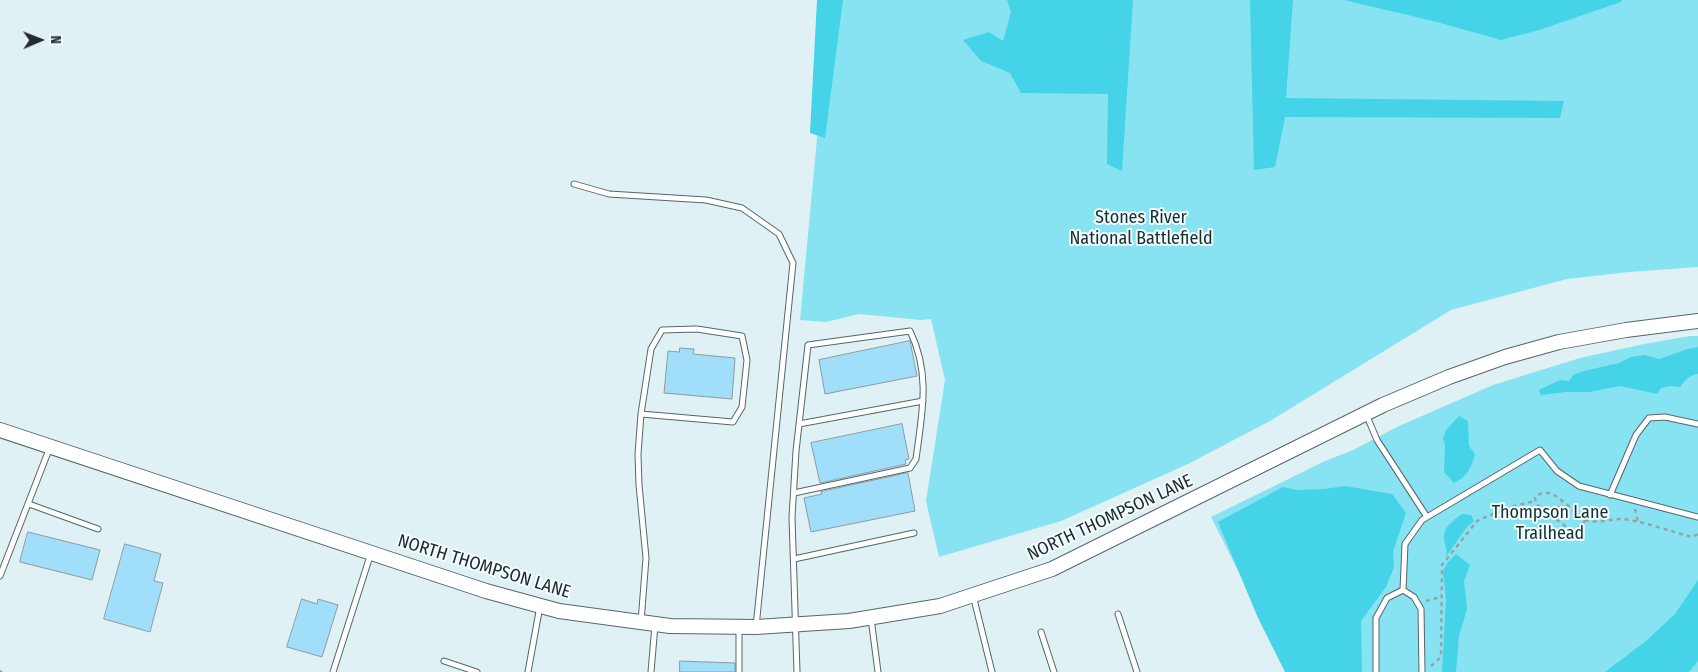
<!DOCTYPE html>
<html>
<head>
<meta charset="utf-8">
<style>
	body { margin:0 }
	#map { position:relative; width:1698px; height:672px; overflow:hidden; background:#dff1f4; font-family:"Fira Sans Condensed",sans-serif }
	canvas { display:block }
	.north { position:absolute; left:15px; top:15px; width:50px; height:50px; -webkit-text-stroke:4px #f2fdff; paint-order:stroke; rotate:89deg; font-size:14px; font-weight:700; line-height:20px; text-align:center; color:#242b2c }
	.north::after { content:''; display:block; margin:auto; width:18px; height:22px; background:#242b2c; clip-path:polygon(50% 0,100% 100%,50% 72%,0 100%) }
</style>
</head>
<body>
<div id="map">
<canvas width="1698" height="672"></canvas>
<div class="north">N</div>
</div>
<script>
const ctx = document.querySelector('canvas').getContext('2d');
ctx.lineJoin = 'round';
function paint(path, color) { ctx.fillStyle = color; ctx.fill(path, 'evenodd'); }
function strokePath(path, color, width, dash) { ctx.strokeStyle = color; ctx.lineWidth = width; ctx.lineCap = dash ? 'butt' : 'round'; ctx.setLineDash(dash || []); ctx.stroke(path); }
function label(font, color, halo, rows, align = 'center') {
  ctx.font = font + ' "Fira Sans Condensed",sans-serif'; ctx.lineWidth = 4; ctx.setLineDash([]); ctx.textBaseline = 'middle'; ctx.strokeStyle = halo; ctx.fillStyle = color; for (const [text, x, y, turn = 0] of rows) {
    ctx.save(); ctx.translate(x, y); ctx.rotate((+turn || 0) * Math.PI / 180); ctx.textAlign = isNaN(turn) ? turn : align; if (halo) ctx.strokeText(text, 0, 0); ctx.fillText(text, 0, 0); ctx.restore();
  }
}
paint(new Path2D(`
	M 830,0 L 1698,0 L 1698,267 L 1629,272 L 1567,279 L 1451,310 L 1270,421 L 1188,464 L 1061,521 L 939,557 L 926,501 L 945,380 L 931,319 L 921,320 L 859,314 L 826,322 L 800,320 Z
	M 1690,336 L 1698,336 L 1698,672 L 1289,672 L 1211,517 L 1325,461 L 1353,450 L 1399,426 L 1493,385 L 1580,358 L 1644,344 Z`), '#87e3f1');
paint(new Path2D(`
	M 817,0 L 843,0 L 825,138 L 810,133 Z
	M 1007,0 L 1133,0 L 1122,171 L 1107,164 L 1108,94 L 1021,93 L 1010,73 L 981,61 L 963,40 L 989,32 L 1003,41 L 1011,12 Z
	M 1250,0 L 1293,0 L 1286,98 L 1564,101 L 1560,118 L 1285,117 L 1275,167 L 1254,170 Z
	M 1344,0 L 1622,0 L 1621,2 L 1539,30 L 1501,40 L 1437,22 Z
	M 1698,347 L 1698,374 C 1690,374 1685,381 1680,387 L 1670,386 L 1661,388 L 1657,394 L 1620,386 L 1589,392 L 1566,392 L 1541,395 L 1539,390 L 1560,380 L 1569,381 L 1573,375 L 1584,371 L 1619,363 L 1631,357 L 1644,355 L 1659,359 L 1688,349 Z
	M 1459,416 L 1468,421 L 1469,446 L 1475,454 C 1471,468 1468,476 1454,483 L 1444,472 L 1445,445 L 1443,439 L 1446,430 Z
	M 1345,486 L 1392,494 L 1406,513 L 1393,552 L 1394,567 L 1386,587 L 1361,621 L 1362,672 L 1285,672 L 1258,618 L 1218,522 L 1283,487 L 1297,490 L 1325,489 Z
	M 1462,514 L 1471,515 L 1474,521 L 1466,528 L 1446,557 C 1448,549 1444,544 1444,537 C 1444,526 1454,520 1462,514 Z
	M 1456,554 L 1470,565 L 1464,581 L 1467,609 L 1459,636 L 1456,672 L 1442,672 L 1446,600 L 1443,571 L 1448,562 Z
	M 1698,580 L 1698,661 L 1689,672 L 1605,672 L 1646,641 L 1675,614 Z`), '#45d3e7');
const building = new Path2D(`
	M 910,341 L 917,376 L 825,394 L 819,360 Z
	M 680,348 L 694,349 L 693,354 L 735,358 L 732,399 L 664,393 L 668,351 L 679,352 Z
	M 902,424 L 909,459 L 905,460 L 906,464 L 820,483 L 811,443 Z
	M 908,473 L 915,511 L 811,532 L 804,498 L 822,494 L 821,492 Z
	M 28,532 L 100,550 L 92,580 L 20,562 Z
	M 125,544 L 161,554 L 154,581 L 163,583 L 150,632 L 104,619 Z
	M 302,599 L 317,604 L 318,599 L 338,605 L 322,657 L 287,647 Z
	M 680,661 L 735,663 L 735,672 L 680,672 Z`);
paint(building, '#a1def9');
strokePath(building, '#8d9ba2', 1);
const lane = new Path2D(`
	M 574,184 L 609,194 L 706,200 L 742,208 L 779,234 L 793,263 L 756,627
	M 641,414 L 733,422 L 742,407 L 747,360 L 742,336 L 697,329 L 662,330 L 651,349 L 641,414 L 638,454 L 639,485 L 646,558 L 641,622
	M 1366,414 L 1377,440 L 1427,517
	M 799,424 L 923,401
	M 794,493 L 910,468 L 916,459 C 922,413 931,374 910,331 L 808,345 L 796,451 L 792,517 L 797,672
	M 1610,495 L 1636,435 L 1649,418 L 1665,417 L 1698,424
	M 29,504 L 98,529
	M 794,559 L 914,533
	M 0,576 L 50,447
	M 1403,590 L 1405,544 L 1422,520 L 1540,450 L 1557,471 L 1579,486 L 1698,517
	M 1403,590 L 1414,597 L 1421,609 L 1422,672
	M 973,595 L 992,672
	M 1118,614 L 1137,672
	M 871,618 L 878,672
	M 1041,632 L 1054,672
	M 444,661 L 477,672
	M 333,672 L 371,553
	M 528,672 L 540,606
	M 651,672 L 655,625
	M 739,672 L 739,628
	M 1376,672 L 1376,618 L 1387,598 L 1403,590`);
const secondary = new Path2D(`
	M 0,430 L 486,591 L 559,611 L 670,626 L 756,627 L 849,621 L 940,606 L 1052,569 L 1383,405 L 1449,377 L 1505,357 L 1559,342 L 1626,330 L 1698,321`);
strokePath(lane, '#566669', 7);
strokePath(secondary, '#566669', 16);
strokePath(new Path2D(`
	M 1635,509 L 1638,522
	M 1553,516 L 1562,502
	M 1586,520 C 1580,526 1578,531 1568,528 L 1536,504 L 1535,498 C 1550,480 1572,513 1586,520 C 1596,524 1610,519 1621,519 C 1640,520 1672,532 1692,537 L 1698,534
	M 1426,601 L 1440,597
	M 1431,666 L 1440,658 L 1441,655 L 1442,565 L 1477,521 L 1506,508 L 1535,501
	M 0,671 L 2,672`), '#95a3a5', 2.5, [4, 4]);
strokePath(lane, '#fff', 5);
strokePath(secondary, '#fff', 14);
label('18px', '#172f32', '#f2fdff', [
	["Stones River",1141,218],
	["National Battlefield",1141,239],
	["Thompson Lane",1550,513],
	["Trailhead",1550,534]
]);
label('18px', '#242b2c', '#f2fdff', [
	["NORTH THOMPSON LANE",1110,518,-25],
	["NORTH THOMPSON LANE",484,567,17]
]);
</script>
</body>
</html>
